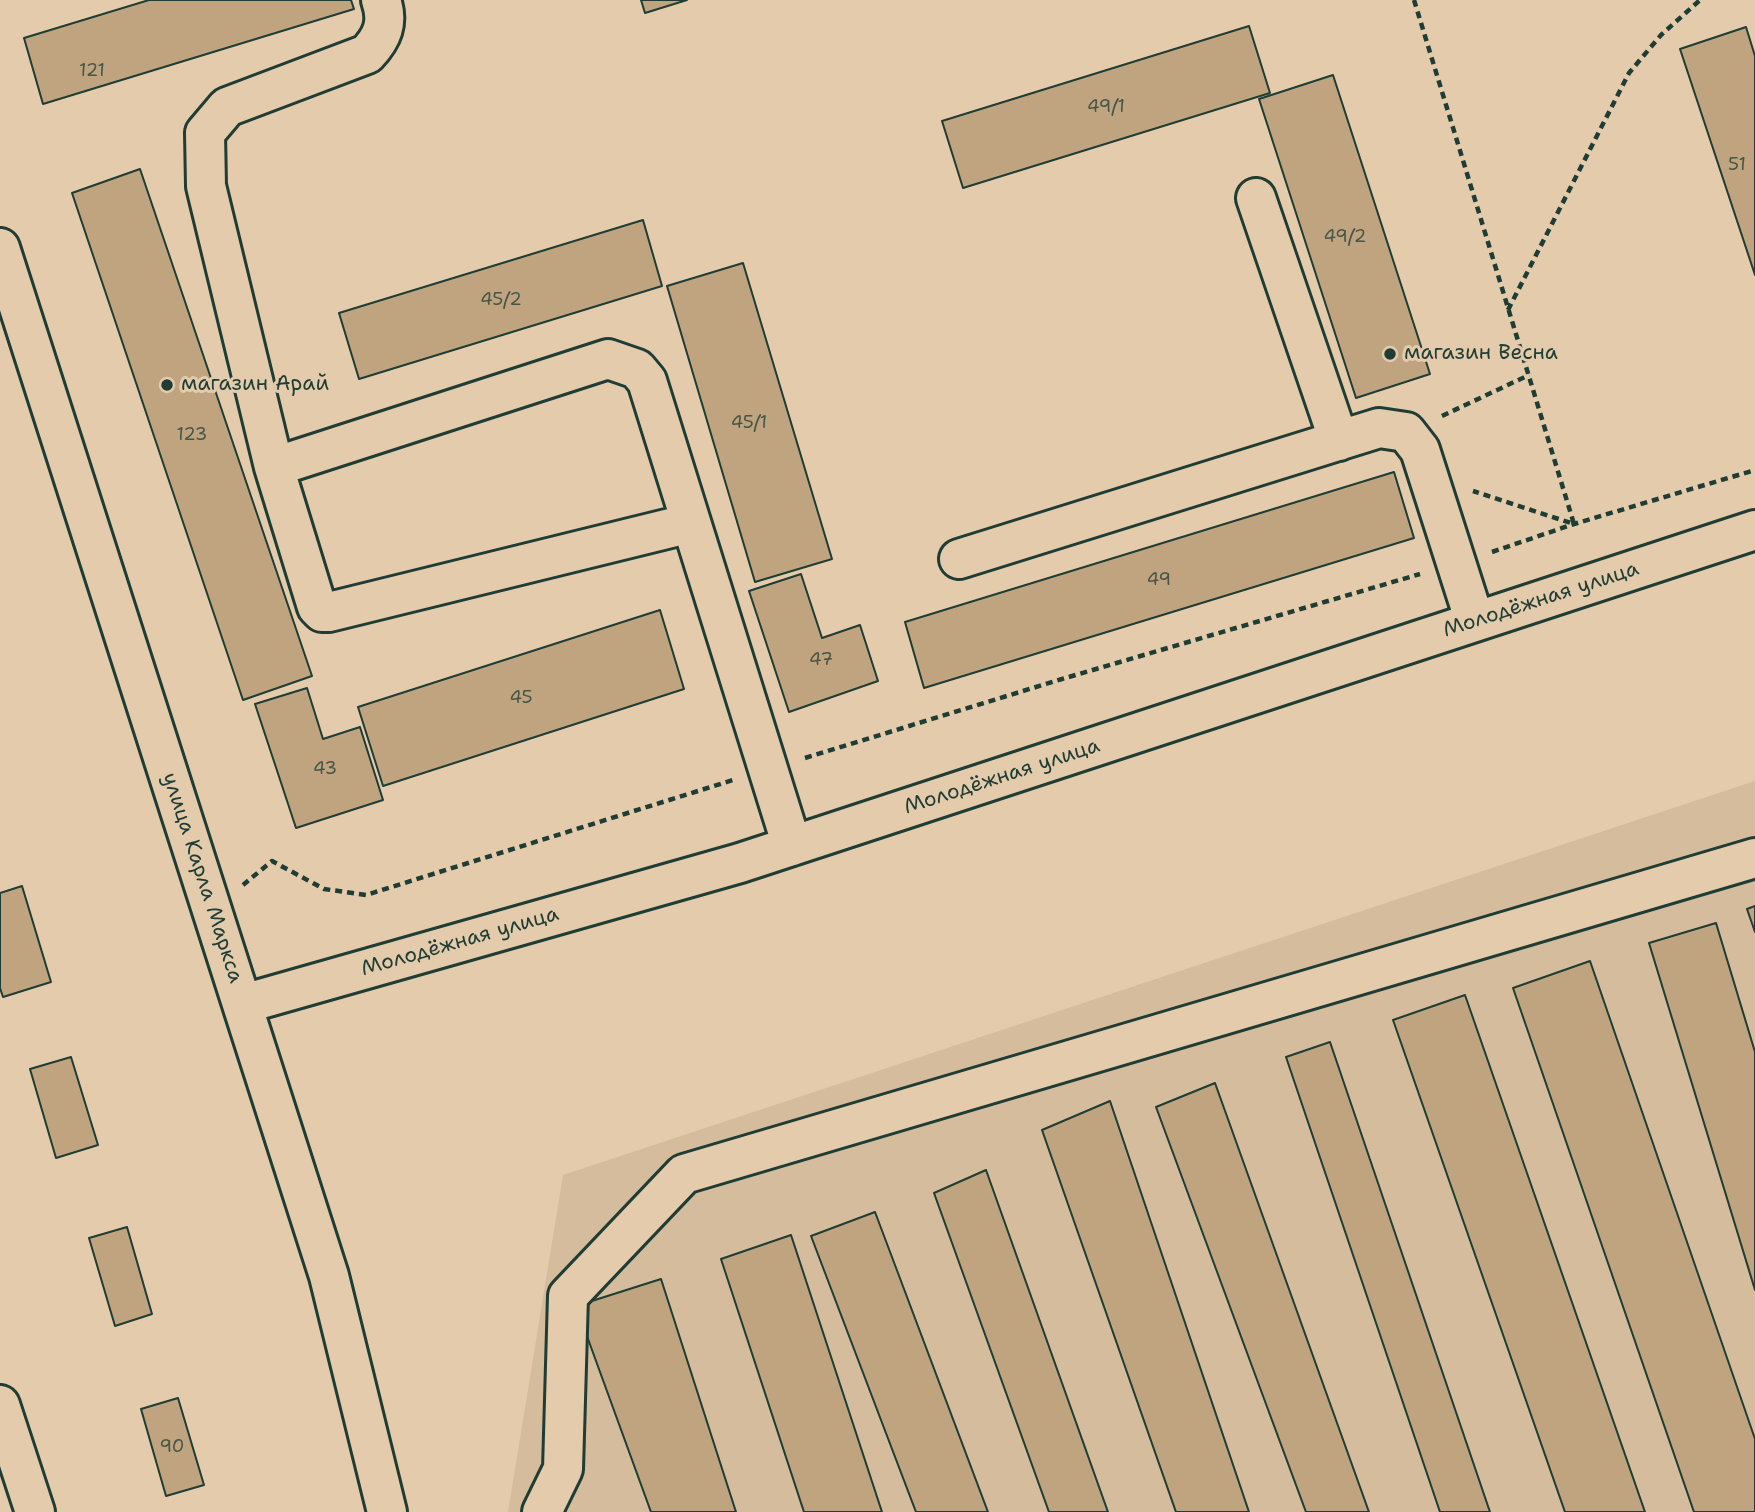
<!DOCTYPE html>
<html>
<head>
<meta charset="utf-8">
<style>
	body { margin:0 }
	canvas { display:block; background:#e3cbab }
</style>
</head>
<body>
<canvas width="1755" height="1512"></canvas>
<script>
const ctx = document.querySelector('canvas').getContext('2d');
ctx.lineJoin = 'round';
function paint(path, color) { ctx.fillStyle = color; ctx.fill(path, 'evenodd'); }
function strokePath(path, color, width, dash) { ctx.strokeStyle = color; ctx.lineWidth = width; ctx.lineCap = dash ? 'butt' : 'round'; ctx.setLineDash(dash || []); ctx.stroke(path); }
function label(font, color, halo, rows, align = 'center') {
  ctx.font = font + ' "Shantell Sans",sans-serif'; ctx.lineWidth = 6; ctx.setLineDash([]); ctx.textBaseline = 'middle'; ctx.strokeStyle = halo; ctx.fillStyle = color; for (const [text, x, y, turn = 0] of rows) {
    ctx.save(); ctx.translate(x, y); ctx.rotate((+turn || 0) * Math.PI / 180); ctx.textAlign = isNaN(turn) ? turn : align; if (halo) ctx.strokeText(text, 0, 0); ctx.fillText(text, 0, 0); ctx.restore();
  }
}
paint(new Path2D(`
	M 1755,781 L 1755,1512 L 508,1512 L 563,1175 Z`), '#d4bc9c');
const building = new Path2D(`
	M 149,0 L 351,0 L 354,9 L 43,104 L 24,38 Z
	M 641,0 L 687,0 L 645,13 Z
	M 1249,26 L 1270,93 L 963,188 L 942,121 Z
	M 1746,27 L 1755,56 L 1755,275 L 1680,49 Z
	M 1333,75 L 1430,374 L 1356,398 L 1259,99 Z
	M 140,169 L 312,676 L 243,700 L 72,193 Z
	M 643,220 L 662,286 L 359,379 L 339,313 Z
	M 743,263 L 832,559 L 755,582 L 667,286 Z
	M 1394,472 L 1414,538 L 924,688 L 905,622 Z
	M 801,574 L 822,638 L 860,625 L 878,681 L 789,712 L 749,591 Z
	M 660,610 L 684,689 L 383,786 L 358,707 Z
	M 307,688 L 323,739 L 360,727 L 383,800 L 296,828 L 255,704 Z
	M 22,886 L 51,982 L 3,997 L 0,988 L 0,893 Z
	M 1755,906 L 1755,932 L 1747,909 Z
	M 1716,923 L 1755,1052 L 1755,1290 L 1649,943 Z
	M 1590,961 L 1755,1439 L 1755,1512 L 1694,1512 L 1513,988 Z
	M 1465,995 L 1645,1512 L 1565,1512 L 1393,1020 Z
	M 1330,1042 L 1490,1512 L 1440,1512 L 1286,1057 Z
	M 71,1057 L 98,1145 L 56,1158 L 30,1069 Z
	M 1215,1083 L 1369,1512 L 1306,1512 L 1156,1107 Z
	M 1110,1101 L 1249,1512 L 1176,1512 L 1042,1130 Z
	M 986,1170 L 1108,1512 L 1049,1512 L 934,1193 Z
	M 875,1212 L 988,1512 L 916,1512 L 811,1236 Z
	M 127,1227 L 152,1314 L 115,1326 L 89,1238 Z
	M 791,1235 L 882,1512 L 804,1512 L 721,1259 Z
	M 661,1279 L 736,1512 L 651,1512 L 576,1306 Z
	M 178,1398 L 204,1485 L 166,1496 L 141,1409 Z`);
paint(building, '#c0a37f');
strokePath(building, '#1f3d34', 2);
const minor = new Path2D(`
	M 381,0 C 389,23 382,38 367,54 L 227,107 L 205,133 L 206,186 L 274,467 L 317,607 L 322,612 L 329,612 L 691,523
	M 1256,198 L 1339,441
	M 0,248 L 329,1276 L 387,1512
	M 274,467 L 608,359 L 637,369 L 647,381 L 792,846
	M 959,559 L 1379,428 L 1406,432 L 1420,450 L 1475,622
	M 243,1004 L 740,863 L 1755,530
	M 0,1405 L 35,1512
	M 542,1512 L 563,1469 L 568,1296 L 684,1174 L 1755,858`);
strokePath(minor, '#1f3d34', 44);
strokePath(new Path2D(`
	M 1414,0 L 1574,524 L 1473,491
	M 1508,310 L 1629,73 L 1661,35 L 1700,0
	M 1442,416 L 1529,375
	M 1492,552 L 1574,524 L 1755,470
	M 805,758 L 1062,679 L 1420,574
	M 243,885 L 272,861 L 324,889 L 366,895 L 733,780`), '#1f3d34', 4.5, [7, 5]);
strokePath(minor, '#e3cbab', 38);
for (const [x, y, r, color] of [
	[1390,354,7,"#1f3d34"],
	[167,385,7,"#1f3d34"]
]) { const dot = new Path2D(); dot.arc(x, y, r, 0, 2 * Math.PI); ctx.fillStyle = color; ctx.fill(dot); strokePath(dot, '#e3cbab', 2.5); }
label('18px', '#475647', null, [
	["121",92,71],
	["49/1",1106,107],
	["51",1737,165],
	["49/2",1345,237],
	["45/2",501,300],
	["45/1",749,423],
	["123",192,435],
	["49",1159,580],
	["47",821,660],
	["45",521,698],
	["43",325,769],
	["90",172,1447]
]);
label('21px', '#1f3d34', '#e3cbab', [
	["магазин Весна",1404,354],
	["магазин Арай",181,385]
], 'left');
label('21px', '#1f3d34', '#e3cbab', [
	["Молодёжная улица",1541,600,-18],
	["Молодёжная улица",1002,777,-18],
	["улица Карла Маркса",202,878,72],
	["Молодёжная улица",460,942,-16]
]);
</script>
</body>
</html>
